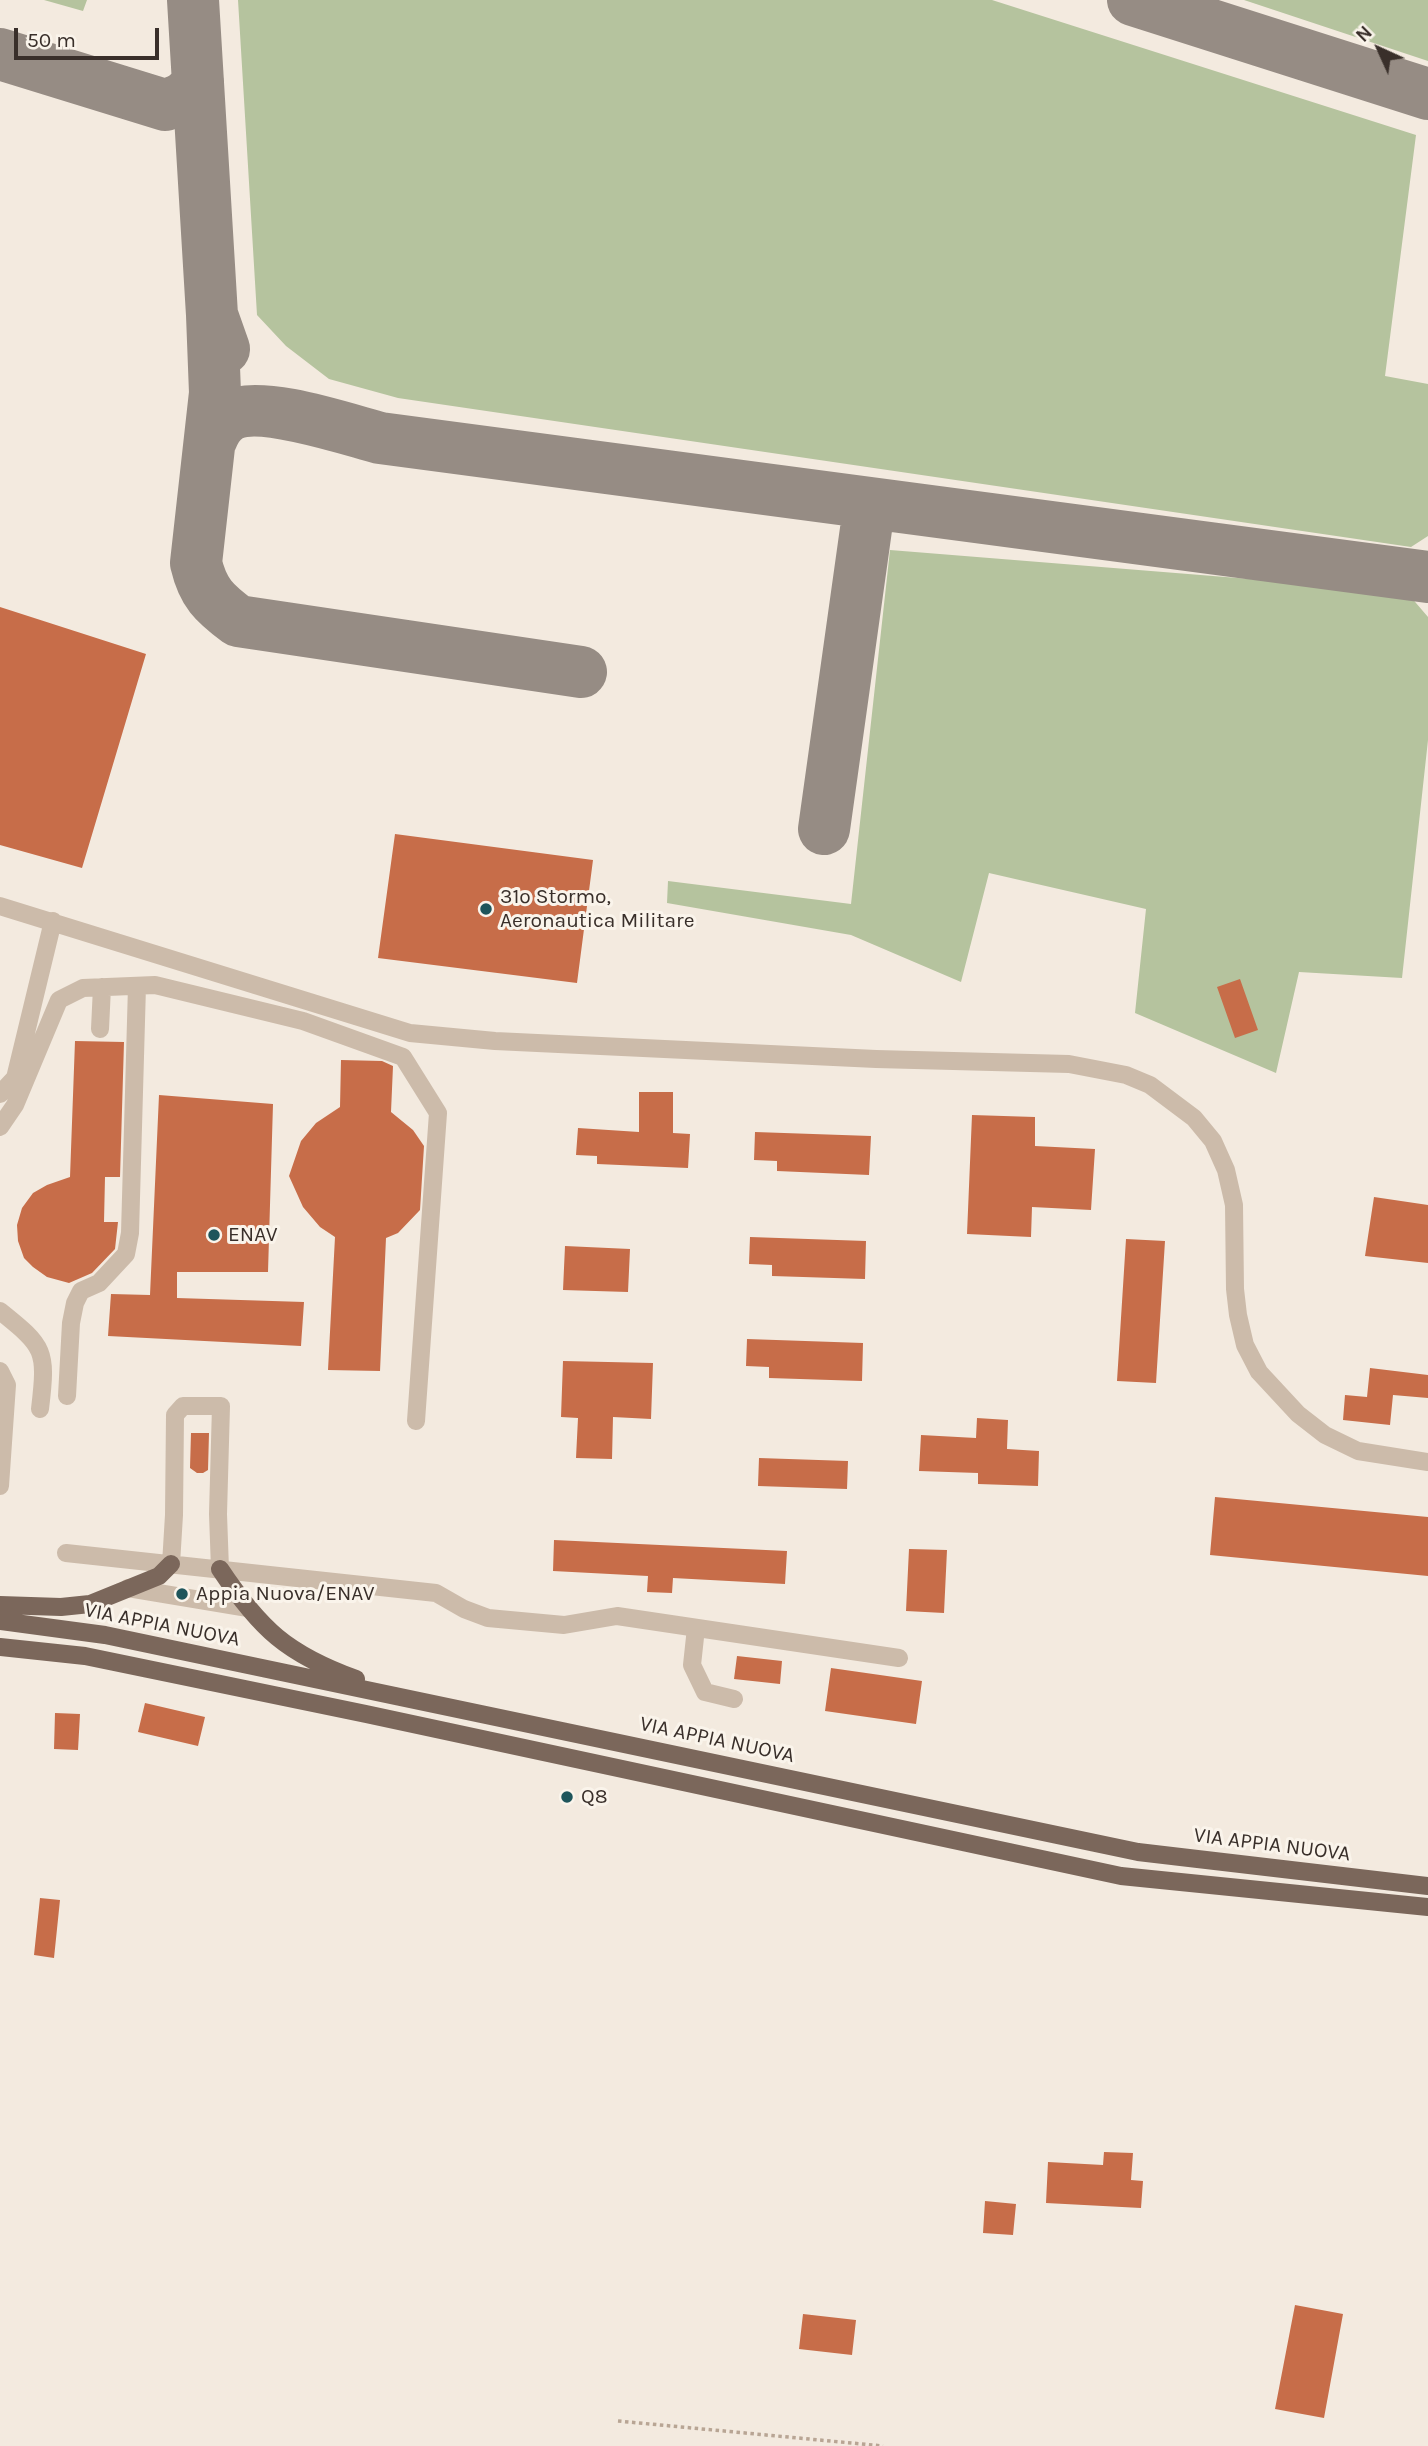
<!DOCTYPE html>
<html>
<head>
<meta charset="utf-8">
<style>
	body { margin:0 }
	#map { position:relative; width:1428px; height:2446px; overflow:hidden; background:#f3eadf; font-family:Karla,sans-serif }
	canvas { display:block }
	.north { position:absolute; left:1344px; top:14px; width:70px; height:70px; -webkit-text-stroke:5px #faf4eb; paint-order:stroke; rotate:315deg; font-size:19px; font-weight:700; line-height:28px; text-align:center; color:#392f2a }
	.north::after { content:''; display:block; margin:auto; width:24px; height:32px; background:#392f2a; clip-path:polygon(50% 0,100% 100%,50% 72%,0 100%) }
	.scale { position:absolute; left:14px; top:28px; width:145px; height:32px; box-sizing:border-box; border:4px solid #392f2a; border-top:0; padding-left:9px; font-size:21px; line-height:24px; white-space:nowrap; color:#392f2a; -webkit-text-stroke:5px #faf4eb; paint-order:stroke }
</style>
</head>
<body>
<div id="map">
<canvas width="1428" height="2446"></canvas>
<div class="north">N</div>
<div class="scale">50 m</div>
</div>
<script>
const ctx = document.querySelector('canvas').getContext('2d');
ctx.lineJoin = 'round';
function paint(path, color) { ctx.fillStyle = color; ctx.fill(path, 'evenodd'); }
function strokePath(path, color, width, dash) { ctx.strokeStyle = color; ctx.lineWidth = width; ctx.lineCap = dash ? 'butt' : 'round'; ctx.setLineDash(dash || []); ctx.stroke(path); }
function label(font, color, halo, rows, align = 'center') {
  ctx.font = font + ' Karla,sans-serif'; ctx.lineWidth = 6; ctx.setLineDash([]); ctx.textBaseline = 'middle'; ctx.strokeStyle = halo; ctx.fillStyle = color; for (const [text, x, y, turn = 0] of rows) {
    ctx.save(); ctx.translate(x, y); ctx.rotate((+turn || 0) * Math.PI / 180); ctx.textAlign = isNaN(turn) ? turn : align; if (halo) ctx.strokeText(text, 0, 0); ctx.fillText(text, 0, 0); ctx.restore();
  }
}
paint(new Path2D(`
	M 44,0 L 87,0 L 83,11 Z
	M 238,0 L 992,0 L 1416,135 L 1385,376 L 1428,384 L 1428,536 L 1411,547 L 398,398 L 329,379 L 286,346 L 257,315 Z
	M 1244,0 L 1428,0 L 1428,61 Z
	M 890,550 L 1362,588 L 1410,596 L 1428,617 L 1428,740 L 1402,978 L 1299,972 L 1276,1073 L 1135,1013 L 1146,909 L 989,873 L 961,982 L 851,935 L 667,903 L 668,881 L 851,904 Z`), '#b5c39e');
strokePath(new Path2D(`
	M 193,0 L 212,315 L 224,349
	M 1133,0 L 1428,94
	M 0,54 L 165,105 C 182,100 189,96 198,81
	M 212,315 L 215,393 L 196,563 C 203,593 214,603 238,621 L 581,672
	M 211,440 C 215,430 221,420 231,415 C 261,400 346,429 380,438 L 1428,577
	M 824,829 L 868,515 L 885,506`), '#968c84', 52);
paint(new Path2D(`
	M 0,607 L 146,654 L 82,868 L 0,845 Z
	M 395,834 L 593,860 L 577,983 L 378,958 Z
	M 1240,979 L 1258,1030 L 1235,1038 L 1217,987 Z
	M 75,1041 L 124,1042 L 120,1177 L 105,1177 L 104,1222 L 118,1222 L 115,1249 L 92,1273 L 69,1283 L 47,1277 L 33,1267 L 24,1258 L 18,1241 L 17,1225 L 22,1208 L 33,1193 L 47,1185 L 70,1177 Z
	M 341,1060 L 382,1061 L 393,1066 L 391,1112 L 413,1130 L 424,1146 L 420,1210 L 398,1233 L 386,1238 L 380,1371 L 328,1370 L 335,1237 L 320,1227 L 303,1207 L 289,1176 L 301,1141 L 316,1123 L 340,1107 Z
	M 639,1092 L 673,1092 L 673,1133 L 690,1134 L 688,1168 L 597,1164 L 597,1156 L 576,1155 L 578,1128 L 639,1132 Z
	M 159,1095 L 273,1104 L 268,1272 L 177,1272 L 177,1298 L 304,1302 L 301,1346 L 108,1336 L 111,1294 L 150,1295 Z
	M 972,1115 L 1035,1117 L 1035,1146 L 1095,1149 L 1091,1210 L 1032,1207 L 1031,1237 L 967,1234 Z
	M 755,1132 L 871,1136 L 869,1175 L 777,1171 L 777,1161 L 754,1160 Z
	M 1374,1197 L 1428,1205 L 1428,1263 L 1365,1256 Z
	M 750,1237 L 866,1241 L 865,1279 L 772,1276 L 772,1265 L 749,1264 Z
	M 1126,1239 L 1165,1241 L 1156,1383 L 1117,1381 Z
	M 565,1246 L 630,1249 L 628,1292 L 563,1290 Z
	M 747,1339 L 863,1343 L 862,1381 L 769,1378 L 769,1367 L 746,1366 Z
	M 563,1361 L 653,1363 L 651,1419 L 613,1417 L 612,1459 L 576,1458 L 578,1418 L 561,1417 Z
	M 1370,1368 L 1428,1375 L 1428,1398 L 1393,1395 L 1390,1425 L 1343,1420 L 1345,1395 L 1367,1397 Z
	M 977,1418 L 1008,1420 L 1007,1449 L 1039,1451 L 1038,1486 L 978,1484 L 978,1473 L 919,1471 L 921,1435 L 976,1438 Z
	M 191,1433 L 209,1433 L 208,1470 L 203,1473 L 197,1473 L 190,1468 Z
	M 759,1458 L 848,1461 L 847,1489 L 758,1486 Z
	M 1215,1497 L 1428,1517 L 1428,1576 L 1210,1555 Z
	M 554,1540 L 787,1551 L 785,1584 L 673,1578 L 672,1593 L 647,1592 L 648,1576 L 553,1571 Z
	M 909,1549 L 947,1550 L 944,1613 L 906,1611 Z
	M 737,1656 L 782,1661 L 780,1684 L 734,1679 Z
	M 831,1668 L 922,1681 L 916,1724 L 825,1711 Z
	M 145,1703 L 205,1717 L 198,1746 L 138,1732 Z
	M 55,1713 L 80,1714 L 78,1750 L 54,1749 Z
	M 40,1898 L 60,1900 L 54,1958 L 34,1955 Z
	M 1104,2152 L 1133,2153 L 1131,2180 L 1143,2181 L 1141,2208 L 1046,2203 L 1048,2162 L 1103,2165 Z
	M 985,2201 L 1016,2204 L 1013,2235 L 983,2233 Z
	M 1295,2305 L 1343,2314 L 1324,2418 L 1275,2409 Z
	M 803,2314 L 856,2320 L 852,2355 L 799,2349 Z`), '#c76d49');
strokePath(new Path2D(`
	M 618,2421 L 883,2446`), '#b8a594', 3.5, [3.5, 3.5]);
strokePath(new Path2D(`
	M 0,906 L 410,1033 L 495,1041 L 876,1059 L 1069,1064 L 1126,1075 L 1150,1085 L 1194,1118 L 1213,1141 L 1226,1170 L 1234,1205 L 1235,1289 L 1238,1315 L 1245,1345 L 1259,1372 L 1298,1414 L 1325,1435 L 1358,1451 L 1428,1462
	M 100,1029 L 102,987
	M 0,1094 L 15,1078 L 53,921
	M 0,1127 L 15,1105 L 59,1000 L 83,988 L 155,985 L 303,1021 L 403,1057 L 438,1113 L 416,1421
	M 0,1311 C 45,1347 47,1350 40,1409
	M 0,1371 L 7,1385 L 0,1486
	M 67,1396 L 71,1323 L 75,1303 L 81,1291 L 99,1283 L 126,1254 L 130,1233 L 137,986
	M 66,1553 L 436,1593 L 464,1609 L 488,1618 L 564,1625 L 617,1616 L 899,1658
	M 171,1564 L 174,1515 L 175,1415 L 183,1406 L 221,1406 L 218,1514 L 220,1569
	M 128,1588 L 248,1608
	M 696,1628 L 692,1665 L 705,1692 L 734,1699`), '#cba', 18);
strokePath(new Path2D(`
	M 220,1569 C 260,1629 287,1654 356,1679
	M 0,1605 L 61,1607 L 90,1604 L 159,1576 L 171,1564
	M 0,1621 L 105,1635 L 1138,1852 L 1428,1886
	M 0,1647 L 85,1656 L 366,1714 L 1121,1876 L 1428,1907`), '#7b675b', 18);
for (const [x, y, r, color] of [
	[486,909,7,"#1e555b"],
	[214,1235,7,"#1e555b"],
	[182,1594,7,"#1e555b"],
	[567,1797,7,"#1e555b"]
]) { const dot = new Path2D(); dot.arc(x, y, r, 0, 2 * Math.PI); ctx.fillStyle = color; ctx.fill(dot); strokePath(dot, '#faf4eb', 2.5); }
label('21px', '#392f2a', '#faf4eb', [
	["31º Stormo,",500,897],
	["Aeronautica Militare",500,921],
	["ENAV",228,1235],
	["Appia Nuova/ENAV",196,1594],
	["Q8",581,1797]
], 'left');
label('21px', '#392f2a', '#faf4eb', [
	["VIA APPIA NUOVA",162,1625,11],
	["VIA APPIA NUOVA",717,1740,12],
	["VIA APPIA NUOVA",1272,1845,7]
]);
</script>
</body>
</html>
